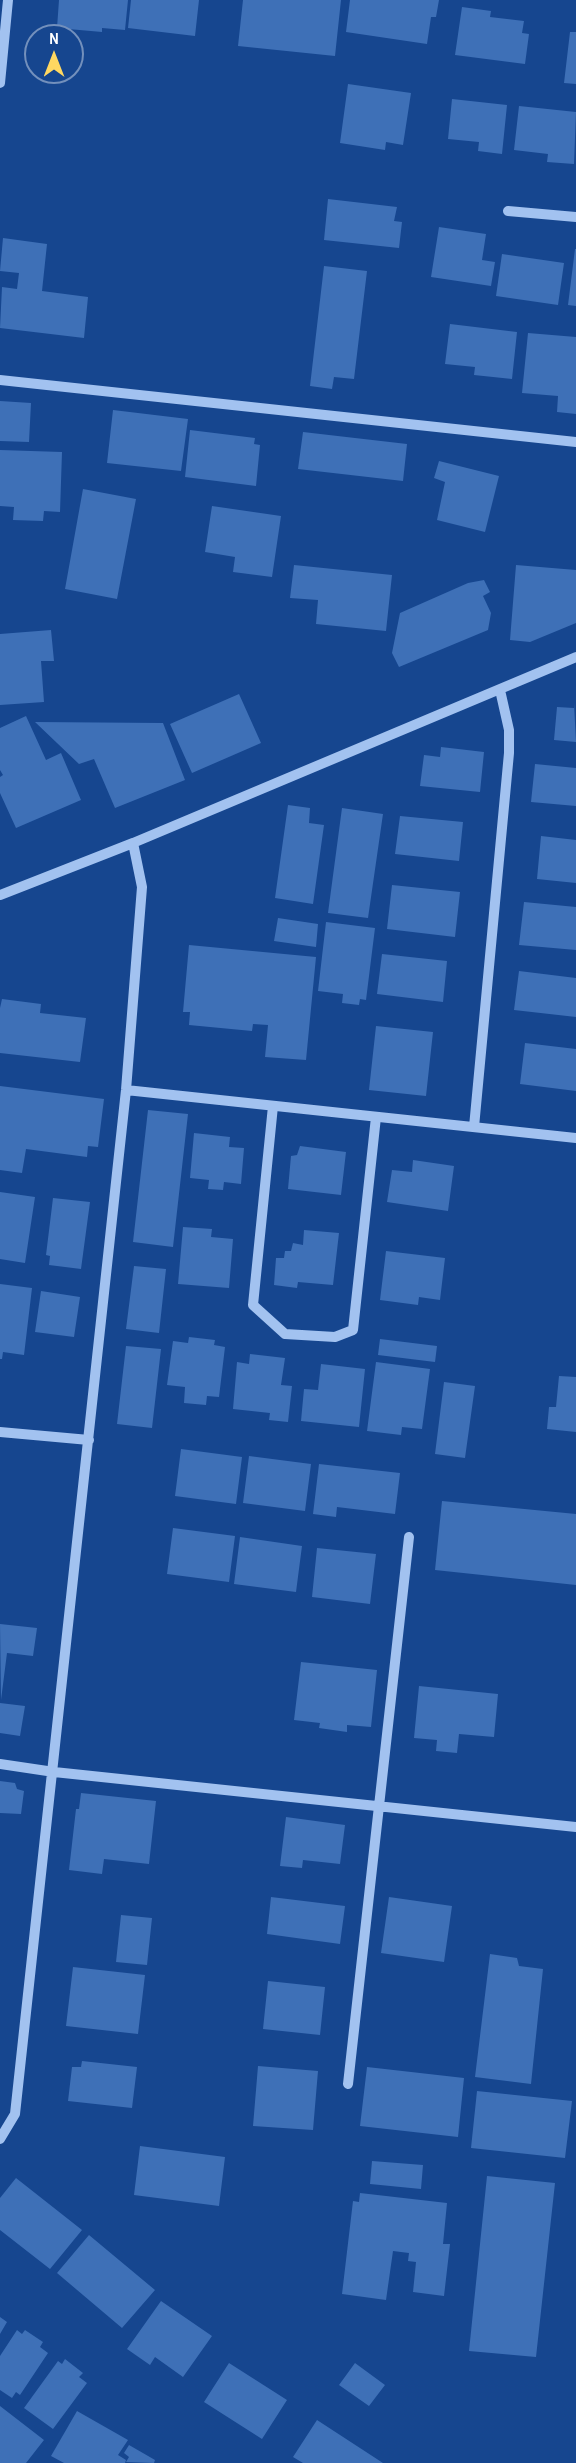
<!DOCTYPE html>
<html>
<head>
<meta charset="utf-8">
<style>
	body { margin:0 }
	#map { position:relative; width:576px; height:2463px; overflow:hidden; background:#16468f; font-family:"Archivo Narrow",sans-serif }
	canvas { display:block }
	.north { position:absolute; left:24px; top:24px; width:60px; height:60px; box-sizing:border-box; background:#16468f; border:2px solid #7390bc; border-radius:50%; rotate:0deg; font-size:16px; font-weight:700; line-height:24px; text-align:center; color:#fff }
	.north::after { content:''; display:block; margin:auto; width:21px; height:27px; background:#ffd861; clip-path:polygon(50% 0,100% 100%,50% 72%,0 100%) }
</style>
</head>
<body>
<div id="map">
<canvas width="576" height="2463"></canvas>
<div class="north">N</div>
</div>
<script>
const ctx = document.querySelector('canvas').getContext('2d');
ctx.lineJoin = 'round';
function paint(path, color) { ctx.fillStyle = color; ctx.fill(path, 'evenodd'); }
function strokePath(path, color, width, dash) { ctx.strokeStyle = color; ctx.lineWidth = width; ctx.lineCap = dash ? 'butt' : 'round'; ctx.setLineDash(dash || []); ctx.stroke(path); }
paint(new Path2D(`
	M 59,0 L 128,0 L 125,30 L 102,28 L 102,32 L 57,28 Z
	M 131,0 L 199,0 L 195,36 L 128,28 Z
	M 243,0 L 341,0 L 335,56 L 238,46 Z
	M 350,0 L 439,0 L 436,17 L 431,17 L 427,44 L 346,32 Z
	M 462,7 L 491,11 L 490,17 L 524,21 L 522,33 L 529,34 L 525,64 L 455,55 Z
	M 570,32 L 576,32 L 576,84 L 564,83 Z
	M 348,84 L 411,93 L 403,145 L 386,142 L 385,150 L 340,143 Z
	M 452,99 L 507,105 L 502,154 L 478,151 L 479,142 L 448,139 Z
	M 519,106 L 576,112 L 574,164 L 547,162 L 548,154 L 514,150 Z
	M 328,199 L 397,207 L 394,221 L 402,222 L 399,248 L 324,240 Z
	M 439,227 L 486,234 L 482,260 L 495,262 L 491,286 L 431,277 Z
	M 3,238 L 47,244 L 42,291 L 88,297 L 84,338 L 0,328 L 2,287 L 17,289 L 19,273 L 0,271 Z
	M 575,249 L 576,249 L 576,306 L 568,305 Z
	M 502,254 L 564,263 L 558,305 L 496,296 Z
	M 324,266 L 367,271 L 354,379 L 334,377 L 332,389 L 310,386 Z
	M 450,324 L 517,332 L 512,379 L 474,375 L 475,367 L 445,364 Z
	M 528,333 L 576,337 L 576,414 L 557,412 L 558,396 L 522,393 Z
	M 0,401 L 31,403 L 29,442 L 0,441 Z
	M 113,410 L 188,419 L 181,471 L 107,463 Z
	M 190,430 L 255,438 L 254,444 L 260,445 L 256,486 L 185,477 Z
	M 303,432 L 407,444 L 403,481 L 298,469 Z
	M 0,450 L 62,452 L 60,512 L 44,511 L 43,521 L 13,520 L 14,507 L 0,506 Z
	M 439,461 L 499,476 L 485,532 L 437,520 L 445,482 L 434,478 Z
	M 83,489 L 136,499 L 117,599 L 65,589 Z
	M 212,506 L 281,516 L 272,577 L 233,572 L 235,557 L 205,552 Z
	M 294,565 L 392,575 L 386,631 L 316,624 L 318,600 L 290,598 Z
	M 516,565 L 576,570 L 576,623 L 530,642 L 510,640 Z
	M 484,580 L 490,592 L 483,596 L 491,613 L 488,630 L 399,667 L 392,653 L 400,613 L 468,583 Z
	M 51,630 L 54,661 L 41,661 L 44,702 L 0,705 L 0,634 Z
	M 239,694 L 261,743 L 192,773 L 170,724 Z
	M 574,703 L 576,742 L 554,740 L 557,707 L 574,708 Z
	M 26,716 L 46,760 L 61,753 L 81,800 L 16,828 L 0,793 L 0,777 L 3,775 L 0,770 L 0,728 Z
	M 35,722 L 163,723 L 185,780 L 115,808 L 94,759 L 79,764 Z
	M 441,747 L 484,752 L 480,792 L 420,786 L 424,755 L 440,757 Z
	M 535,764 L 576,768 L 576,806 L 531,802 Z
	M 288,805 L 310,808 L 309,823 L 324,825 L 313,904 L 275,898 Z
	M 342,808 L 383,814 L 368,918 L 328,913 Z
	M 400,816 L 463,822 L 459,861 L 395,854 Z
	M 541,836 L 576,840 L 576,883 L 537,879 Z
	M 392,885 L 460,892 L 455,937 L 387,929 Z
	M 524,902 L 576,907 L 576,950 L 519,945 Z
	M 278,918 L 318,924 L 316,947 L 274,941 Z
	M 326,922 L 375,928 L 366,1000 L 360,999 L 359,1005 L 342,1003 L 343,994 L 318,991 Z
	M 189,945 L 316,957 L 306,1060 L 265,1057 L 268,1025 L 253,1024 L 252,1031 L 189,1025 L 190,1012 L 183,1012 Z
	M 382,954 L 447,961 L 443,1002 L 377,994 Z
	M 519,971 L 576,978 L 576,1017 L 514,1010 Z
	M 2,999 L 41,1004 L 40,1013 L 86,1018 L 80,1062 L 0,1053 L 0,1008 Z
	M 376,1026 L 433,1032 L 426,1096 L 369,1090 Z
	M 525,1043 L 576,1049 L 576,1091 L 520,1084 Z
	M 0,1086 L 104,1099 L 98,1147 L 88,1146 L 87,1157 L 26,1149 L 22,1173 L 0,1170 Z
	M 148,1110 L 188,1114 L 173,1247 L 133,1242 Z
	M 194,1133 L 230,1137 L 229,1147 L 244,1148 L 241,1184 L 224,1182 L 223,1190 L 208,1189 L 209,1180 L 190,1178 Z
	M 300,1146 L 346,1152 L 341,1195 L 288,1189 L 291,1156 L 297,1155 Z
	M 413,1160 L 454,1166 L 448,1211 L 387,1202 L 392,1170 L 412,1172 Z
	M 0,1192 L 35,1197 L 25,1263 L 0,1259 Z
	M 53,1198 L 90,1202 L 81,1269 L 49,1265 L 50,1256 L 46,1255 Z
	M 183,1227 L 212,1229 L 211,1237 L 233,1239 L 229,1288 L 178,1284 Z
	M 304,1230 L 339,1233 L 333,1285 L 298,1282 L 297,1288 L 274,1285 L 276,1258 L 284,1258 L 285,1251 L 291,1251 L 293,1243 L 303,1245 Z
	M 386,1251 L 445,1258 L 440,1300 L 419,1297 L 418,1305 L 380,1300 Z
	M 134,1266 L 166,1269 L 159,1333 L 126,1329 Z
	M 0,1284 L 32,1288 L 24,1355 L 3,1352 L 2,1359 L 0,1359 Z
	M 41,1291 L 80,1297 L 74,1337 L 35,1332 Z
	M 189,1337 L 215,1340 L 214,1345 L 225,1347 L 219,1397 L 207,1396 L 206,1405 L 184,1403 L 185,1387 L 167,1385 L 173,1341 L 188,1343 Z
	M 380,1339 L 437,1346 L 435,1362 L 378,1355 Z
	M 126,1346 L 161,1349 L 152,1428 L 117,1424 Z
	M 250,1354 L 285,1358 L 281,1385 L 292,1386 L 288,1422 L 269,1420 L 270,1413 L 233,1409 L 237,1362 L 249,1364 Z
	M 376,1362 L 430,1369 L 422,1429 L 402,1427 L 401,1435 L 367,1431 Z
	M 321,1364 L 365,1369 L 359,1427 L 301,1421 L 304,1389 L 318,1390 Z
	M 559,1376 L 576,1377 L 576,1432 L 547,1429 L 549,1407 L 556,1407 Z
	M 444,1382 L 475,1386 L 465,1458 L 435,1454 Z
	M 181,1449 L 242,1457 L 236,1504 L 175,1496 Z
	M 249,1456 L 311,1464 L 305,1511 L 243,1503 Z
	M 319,1464 L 400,1473 L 395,1514 L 337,1507 L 336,1517 L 313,1514 Z
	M 442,1501 L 576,1514 L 576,1585 L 435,1570 Z
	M 173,1528 L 235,1536 L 229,1582 L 167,1574 Z
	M 240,1537 L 302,1546 L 296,1592 L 234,1584 Z
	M 317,1548 L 376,1554 L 370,1604 L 312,1597 Z
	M 0,1624 L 37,1628 L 33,1656 L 7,1653 L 1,1700 Z
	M 301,1662 L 377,1670 L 371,1727 L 347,1725 L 347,1732 L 319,1728 L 320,1723 L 294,1720 Z
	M 419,1686 L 498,1694 L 494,1737 L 459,1734 L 457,1753 L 436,1751 L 437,1740 L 414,1738 Z
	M 0,1703 L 25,1706 L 20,1736 L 0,1733 Z
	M 0,1781 L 15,1783 L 17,1789 L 24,1791 L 21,1814 L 0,1813 Z
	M 81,1793 L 156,1801 L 149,1864 L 104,1859 L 102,1874 L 69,1870 L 76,1809 L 79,1809 Z
	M 286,1817 L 345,1825 L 340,1864 L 303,1860 L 302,1868 L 280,1866 Z
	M 271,1897 L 345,1906 L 340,1944 L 267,1934 Z
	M 389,1897 L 452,1906 L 444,1962 L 381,1953 Z
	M 121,1915 L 152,1918 L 147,1965 L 116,1962 Z
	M 490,1954 L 517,1958 L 519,1966 L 543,1969 L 531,2084 L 475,2077 Z
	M 73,1967 L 145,1975 L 138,2034 L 66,2026 Z
	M 268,1981 L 325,1987 L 320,2035 L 263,2029 Z
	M 82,2061 L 137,2067 L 132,2108 L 68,2101 L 72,2067 L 81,2067 Z
	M 258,2066 L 318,2071 L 313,2130 L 253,2126 Z
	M 367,2067 L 464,2078 L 458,2137 L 360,2126 Z
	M 477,2091 L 572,2101 L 565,2158 L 471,2148 Z
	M 140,2146 L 225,2157 L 219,2206 L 134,2195 Z
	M 372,2161 L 423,2165 L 421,2189 L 370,2184 Z
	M 487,2176 L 555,2183 L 536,2357 L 469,2351 Z
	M 16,2178 L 82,2230 L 50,2269 L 0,2230 L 0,2198 Z
	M 360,2193 L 447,2203 L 443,2244 L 450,2244 L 444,2296 L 413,2292 L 416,2262 L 408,2261 L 409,2253 L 393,2251 L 386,2300 L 342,2294 L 353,2201 L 359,2202 Z
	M 89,2235 L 155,2290 L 122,2328 L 57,2273 Z
	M 161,2301 L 212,2336 L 183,2377 L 155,2357 L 150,2365 L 127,2349 Z
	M 0,2317 L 7,2322 L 0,2334 Z
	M 17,2330 L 22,2334 L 25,2330 L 43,2342 L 40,2347 L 48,2353 L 20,2395 L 16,2392 L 12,2398 L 0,2390 L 0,2356 Z
	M 65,2359 L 83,2373 L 79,2377 L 87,2383 L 53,2429 L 24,2408 L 58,2361 L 62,2364 Z
	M 229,2363 L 287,2400 L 262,2439 L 204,2402 Z
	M 355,2363 L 385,2385 L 369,2406 L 339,2385 Z
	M 0,2406 L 44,2440 L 26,2463 L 0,2463 Z
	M 77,2411 L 128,2440 L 118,2455 L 126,2460 L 125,2463 L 64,2463 L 51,2456 Z
	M 317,2420 L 383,2463 L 303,2463 L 293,2457 Z
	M 129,2445 L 155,2460 L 154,2463 L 126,2462 L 129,2457 L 124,2453 Z`), '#3e70b7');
strokePath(new Path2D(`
	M 0,83 L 8,0
	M 508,211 L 576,217
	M 0,380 L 576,442
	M 0,895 L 133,843 L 576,657
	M 126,1090 L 576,1138
	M 273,1106 L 253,1305 L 285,1334 L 335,1337 L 353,1330 L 376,1117
	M 474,1127 L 509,753 L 509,730 L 500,690
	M 0,1432 L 89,1440
	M 0,1764 L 54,1772 L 576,1827
	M 348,2084 L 409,1537
	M 0,2139 L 15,2114 L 126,1090 L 142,887 L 133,843`), '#a2c2f0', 10);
</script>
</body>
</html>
